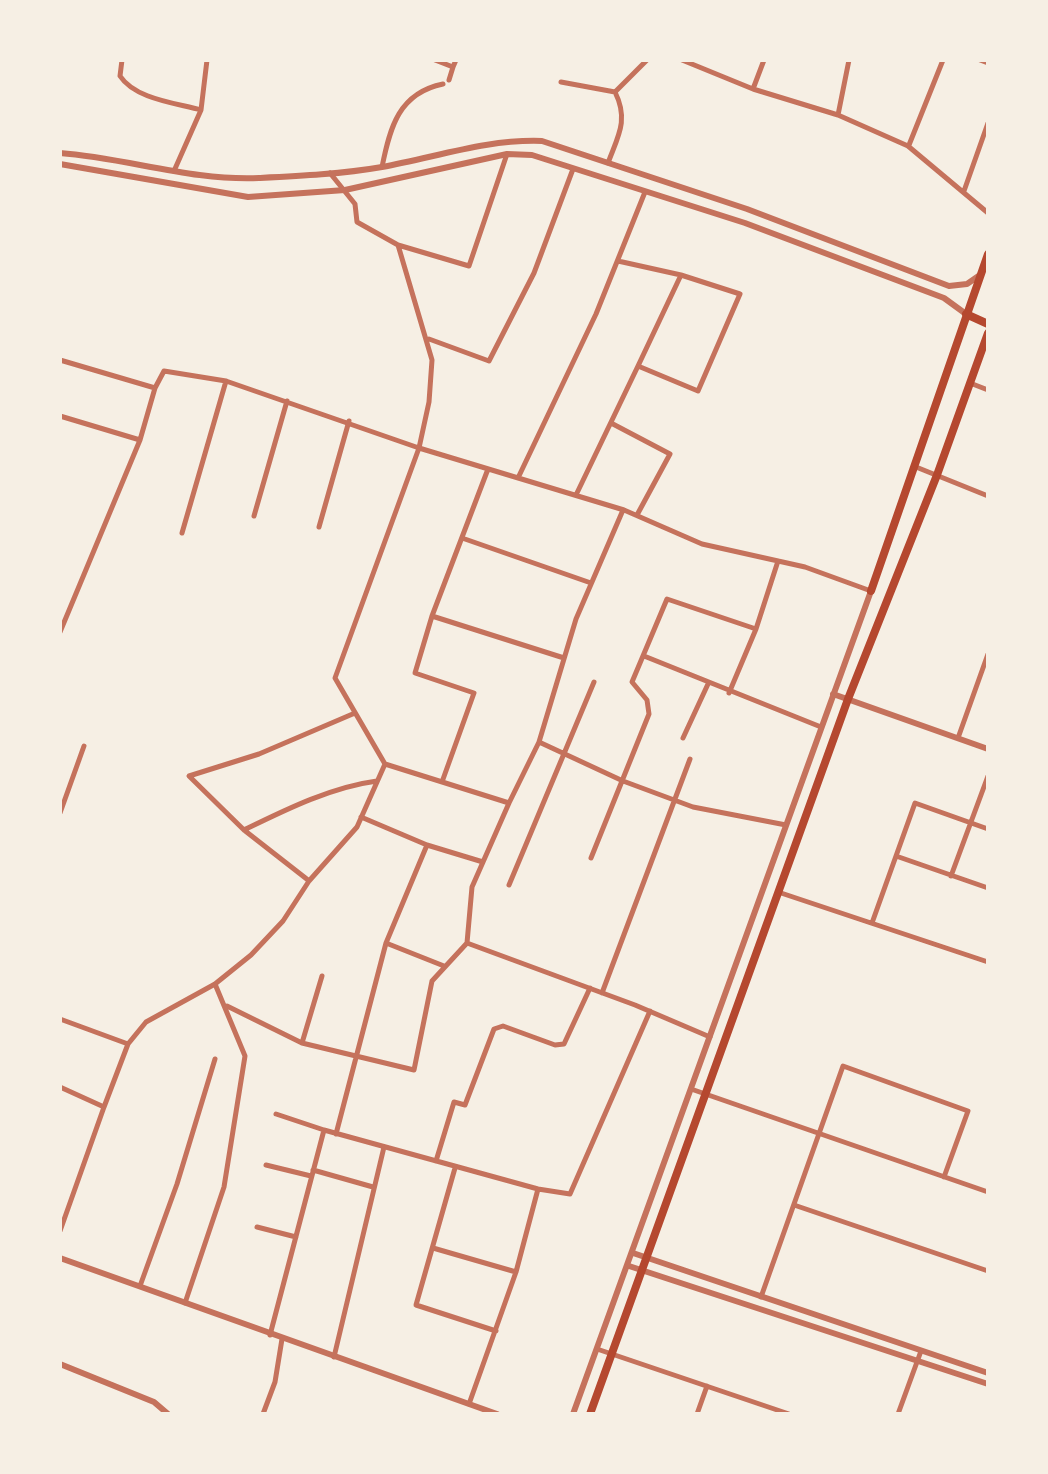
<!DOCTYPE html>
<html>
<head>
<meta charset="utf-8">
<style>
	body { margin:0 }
	#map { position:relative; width:1048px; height:1474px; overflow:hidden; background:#f6efe4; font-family:"Fira Sans Condensed",sans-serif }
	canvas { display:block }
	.frame { position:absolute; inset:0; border:62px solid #f6efe4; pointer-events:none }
</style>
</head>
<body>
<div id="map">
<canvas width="1048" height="1474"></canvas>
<div class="frame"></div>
</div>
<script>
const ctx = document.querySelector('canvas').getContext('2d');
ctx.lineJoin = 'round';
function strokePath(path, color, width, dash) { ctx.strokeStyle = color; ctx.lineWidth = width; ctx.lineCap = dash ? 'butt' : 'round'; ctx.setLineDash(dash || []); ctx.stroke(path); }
strokePath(new Path2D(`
	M 122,60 L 120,76 C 135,99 176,103 201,110
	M 435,60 L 453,67 L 456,60
	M 682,60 L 753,89
	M 764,60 L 753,89 L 838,115 L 908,146 L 988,213
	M 980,60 L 988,63
	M 449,80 L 453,67
	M 561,82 L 615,92 L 647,60
	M 838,115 L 849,60
	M 909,145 L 943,60
	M 608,163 C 618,136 629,120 615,92
	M 382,167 C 390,127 399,93 443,84
	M 174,171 L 201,110 L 207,60
	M 330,173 L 355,204 L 357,222 L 398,245 L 432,360 L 429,402 L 419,448 L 335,678 L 385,764
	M 964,191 L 988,123
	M 398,245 L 469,266 L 507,154
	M 429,339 L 489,361 L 534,273 L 573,169
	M 60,360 L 155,388 L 164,371 L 226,381 L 419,448 L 624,510 L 702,544 L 805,567 L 871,591
	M 638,366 L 681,275
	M 970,383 L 988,390
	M 60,416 L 140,440
	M 611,423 L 670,454 L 637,515
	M 916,467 L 988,496
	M 488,469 L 432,616 L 564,658
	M 518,478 L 596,314 L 645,192
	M 576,495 L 638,366 L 698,391 L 740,294 L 681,275 L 618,261
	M 254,516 L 287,401
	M 319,527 L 349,421
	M 182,533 L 226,381
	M 462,538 L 591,583
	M 432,616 L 415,673 L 474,693 L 442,782
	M 60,632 L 140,440 L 155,388
	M 644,656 L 821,727
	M 729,693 L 756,629 L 778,561
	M 683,738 L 708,684
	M 958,738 L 988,654
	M 539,742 L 576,619 L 623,510
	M 60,813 L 84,746
	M 361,817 L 427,845 L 483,862
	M 244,830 C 285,810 331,787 377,781
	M 896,856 L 988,888
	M 591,858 L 649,714 L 647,700 L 632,682 L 667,599 L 756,629
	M 951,876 L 988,776
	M 308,880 L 244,830 L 189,776 L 259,754 L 355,713
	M 509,885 L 594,682
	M 778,892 L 988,962
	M 872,923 L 915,803 L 988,829
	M 386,943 L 444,966
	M 467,943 L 472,887 L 509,803
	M 602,993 L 690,759
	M 227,1006 L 302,1043 L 414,1070 L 432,981 L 467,943 L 635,1005 L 710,1037
	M 60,1019 L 128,1044
	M 302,1043 L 322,976
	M 60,1087 L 104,1107 L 60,1231
	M 691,1089 L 988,1192
	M 104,1107 L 128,1044 L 146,1022 L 215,984
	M 276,1114 L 324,1130
	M 336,1134 L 386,943 L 427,845
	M 436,1161 L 454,1102 L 465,1105 L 494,1029 L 503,1026 L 555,1045 L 564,1044 L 590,988
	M 266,1165 L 311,1176
	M 455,1168 L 416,1305 L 496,1331
	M 313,1170 L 373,1187
	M 794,1205 L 988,1271
	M 257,1227 L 296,1237
	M 433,1248 L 516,1272
	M 140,1286 L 177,1184 L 215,1059
	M 761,1297 L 843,1066 L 968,1111 L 944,1177
	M 185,1303 L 224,1187 L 245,1056 L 215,984 L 251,955 L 283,921 L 309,881 L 357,827 L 385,764 L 509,803 L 539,742 L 623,781 L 693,807 L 786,825
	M 270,1335 L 324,1130 L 538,1189 L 570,1194 L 650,1011
	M 597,1349 L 789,1414
	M 334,1357 L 384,1147
	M 469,1404 L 516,1272 L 538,1189
	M 263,1414 L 275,1382 L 282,1339
	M 697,1414 L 707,1386
	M 898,1414 L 921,1351`), '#c5725c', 5);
strokePath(new Path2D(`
	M 60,153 C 127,158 191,181 259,178 C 300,176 342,174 382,167 C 437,157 487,139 542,141 L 747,209 L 949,286 L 967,284 L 980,275
	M 60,164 L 248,197 L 345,190 L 507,154 L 532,155 L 745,223 L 944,298 L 966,314
	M 833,694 L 988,749
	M 633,1253 L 988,1373
	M 60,1258 L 497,1414
	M 629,1266 L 988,1384
	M 60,1364 L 154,1402 L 168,1414
	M 573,1414 L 871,591`), '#c5725c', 6);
strokePath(new Path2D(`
	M 966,314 L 988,324
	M 871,591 L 988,254
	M 590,1414 L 848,699 L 937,475 L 988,333`), '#b5482f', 8);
</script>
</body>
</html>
